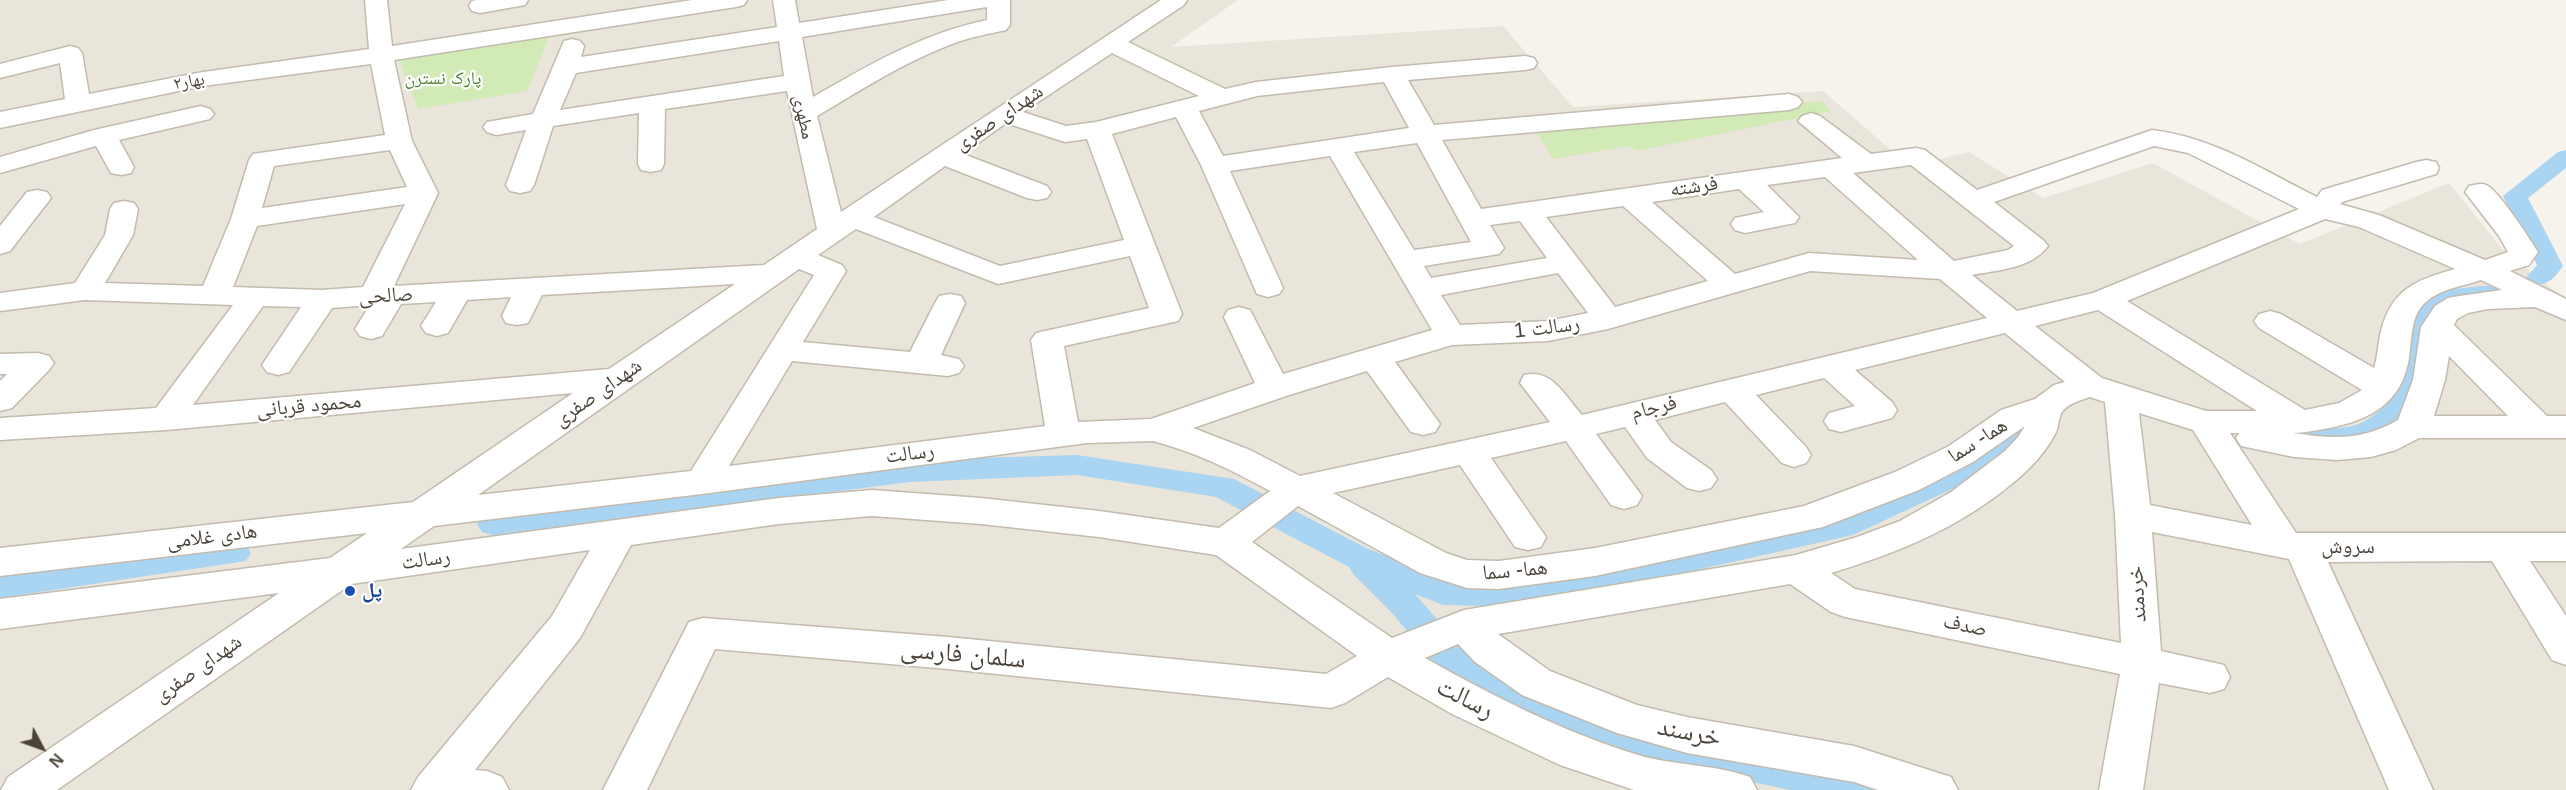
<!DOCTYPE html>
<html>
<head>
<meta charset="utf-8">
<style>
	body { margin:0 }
	#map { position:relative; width:2566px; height:790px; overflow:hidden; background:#f6f3ec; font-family:Arial,sans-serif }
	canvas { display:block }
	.north { position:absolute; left:12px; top:718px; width:60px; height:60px; -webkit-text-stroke:4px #fff; paint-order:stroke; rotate:131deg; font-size:16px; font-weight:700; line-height:24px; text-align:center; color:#4b4439 }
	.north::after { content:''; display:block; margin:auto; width:21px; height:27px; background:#4b4439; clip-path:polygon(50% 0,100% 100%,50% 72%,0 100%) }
</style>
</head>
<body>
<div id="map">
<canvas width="2566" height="790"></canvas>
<div class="north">N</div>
</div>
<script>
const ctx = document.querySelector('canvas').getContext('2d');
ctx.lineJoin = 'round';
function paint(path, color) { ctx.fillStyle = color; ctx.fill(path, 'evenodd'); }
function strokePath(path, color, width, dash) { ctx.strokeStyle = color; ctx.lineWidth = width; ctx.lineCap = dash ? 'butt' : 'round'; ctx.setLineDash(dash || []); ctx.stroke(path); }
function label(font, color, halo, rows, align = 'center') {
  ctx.font = font + ' Arial,"Noto Naskh Arabic",sans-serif'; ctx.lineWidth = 4.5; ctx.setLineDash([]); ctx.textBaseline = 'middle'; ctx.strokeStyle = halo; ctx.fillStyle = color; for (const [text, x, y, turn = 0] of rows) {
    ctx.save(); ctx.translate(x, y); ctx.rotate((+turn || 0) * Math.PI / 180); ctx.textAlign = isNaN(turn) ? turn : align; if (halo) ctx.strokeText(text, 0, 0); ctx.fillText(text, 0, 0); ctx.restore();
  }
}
paint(new Path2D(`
	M 0,0 L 1238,0 L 1171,47 L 1503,26 L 1573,107 L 1823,91 L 1909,166 L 1969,152 L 2043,198 L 2153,163 L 2300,244 L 2449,183 L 2504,251 L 2566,299 L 2566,790 L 0,790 Z`), '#eae5da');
paint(new Path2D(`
	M 549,37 L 527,91 L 418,109 L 399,59 Z
	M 1821,101 L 1831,111 L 1637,151 L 1628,146 L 1553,159 L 1537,133 Z`), '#d2eab5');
paint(new Path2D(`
	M 2566,150 L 2566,168 L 2528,198 L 2563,266 C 2554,279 2546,288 2530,283 L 2526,278 L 2537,265 L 2503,196 L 2558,152 Z
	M 2496,285 L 2505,287 L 2509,293 L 2505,299 C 2484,304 2456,298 2440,316 C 2426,331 2429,353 2426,372 C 2421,406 2399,431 2368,441 C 2345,448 2329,452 2306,445 L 2301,438 L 2306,431 C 2325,425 2343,432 2363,422 C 2370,418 2381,411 2385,405 C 2399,388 2396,364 2400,344 C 2404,326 2417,304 2433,296 C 2451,287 2476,287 2496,285 Z
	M 2026,419 L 2036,422 L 2041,429 L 2036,436 L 1993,470 L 1853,535 L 1594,593 L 1487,606 L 1443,605 L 1415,594 L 1462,648 L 1502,677 L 1566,704 L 1638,728 L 1868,774 L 1881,779 L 1887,790 L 1790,790 L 1638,758 L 1542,725 L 1478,697 L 1438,668 L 1393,614 L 1354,575 L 1349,567 L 1216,497 L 1077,475 L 910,482 L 493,535 L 482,532 L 477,524 L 482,516 L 493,513 L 910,460 L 1077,455 L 1234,479 L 1366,548 L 1446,580 L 1487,580 L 1594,569 L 1846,514 L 1971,456 L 2016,422 Z
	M 235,541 L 246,545 L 251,553 L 246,561 L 0,598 L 0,574 Z`), '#a9d4f2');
const minor = new Path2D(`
	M 365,0 L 387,0 L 392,46 L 692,0 L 747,0 L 744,5 L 736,7 L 394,60 L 412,141 L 438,193 L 394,286 L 764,265 L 817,229 L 787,91 L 665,109 L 664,164 L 661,170 L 651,172 L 641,170 L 638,164 L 639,113 L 553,126 L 534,185 L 530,191 L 520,193 L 510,191 L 506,185 L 526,130 L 496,135 L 487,132 L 483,127 L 487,122 L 533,114 L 564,41 L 572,39 L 580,41 L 584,46 L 581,57 L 777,27 L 773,0 L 795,0 L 799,23 L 948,0 L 1010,0 L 1010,25 L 1006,30 C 988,34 970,37 952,44 C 904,62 861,90 817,116 L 841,212 L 1161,0 L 1187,0 L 1184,5 L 1128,42 L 1225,89 L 1256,82 L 1392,67 L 1525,56 L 1534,58 L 1537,63 L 1534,68 L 1525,70 L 1408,80 L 1434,125 L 1789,94 L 1798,97 L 1802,102 L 1798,107 L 1789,110 L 1442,140 L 1481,209 L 1842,158 L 1798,121 L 1802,116 L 1811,113 L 1820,116 L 1871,154 L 1916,148 L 1925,150 L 1977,190 L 2152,130 C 2213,137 2263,170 2317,197 L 2322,190 L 2416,162 L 2426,160 L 2436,162 L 2439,168 L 2436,174 L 2342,202 L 2340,204 L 2379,215 L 2485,260 L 2508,252 L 2499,236 L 2465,192 L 2469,186 C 2475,185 2482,182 2488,186 C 2500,193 2530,239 2538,252 L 2529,265 L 2510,271 L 2566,299 L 2566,320 L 2535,307 L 2488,309 L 2468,313 L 2457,319 L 2454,325 L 2547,416 L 2566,416 L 2566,438 L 2419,438 L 2396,450 L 2371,457 L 2337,460 L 2294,457 L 2241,446 L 2236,438 L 2239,433 L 2230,433 L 2296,533 L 2566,533 L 2566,561 L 2530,561 L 2566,616 L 2566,665 L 2552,660 L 2492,561 L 2328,562 L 2433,790 L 2389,790 L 2289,559 L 2152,532 L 2161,651 L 2224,665 L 2230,677 L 2224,689 L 2210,693 L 2159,683 L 2143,790 L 2099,790 L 2120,674 L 1845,617 L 1831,612 L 1790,584 L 1498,634 L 1550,671 L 1637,705 L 1687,717 L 1854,746 L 1951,777 L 1958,790 L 1878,790 L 1854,782 L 1687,753 L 1617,733 L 1522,695 L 1475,662 L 1458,644 L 1425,658 C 1493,696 1563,732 1638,755 C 1675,766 1714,764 1750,777 L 1757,790 L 1634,790 L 1560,765 L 1452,714 L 1388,677 L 1345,703 L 1331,708 L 948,669 L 715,649 L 647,790 L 603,790 L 689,622 L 703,618 L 948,637 L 1326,674 L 1357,656 L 1216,555 L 1099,537 L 981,524 L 872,516 L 779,524 L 631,545 L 580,638 L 475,770 L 487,771 L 502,777 L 509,790 L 411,790 L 418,777 L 552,616 L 590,550 L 351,584 L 57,790 L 1,790 L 8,777 L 279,593 L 0,629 L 0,599 L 330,558 L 367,533 L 0,576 L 0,548 L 413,502 L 573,393 L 166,430 L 0,440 L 0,418 L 156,408 L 233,305 L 85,300 L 0,311 L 0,293 L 75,283 L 105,235 L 110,209 L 114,203 L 124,201 L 134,203 L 138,209 L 133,235 L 105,283 L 203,286 L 231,219 L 249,160 L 253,154 L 385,135 L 371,64 L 203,86 L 0,128 L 0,112 L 65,99 L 60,63 L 0,78 L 0,64 L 70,46 L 78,48 L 82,53 L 89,94 L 203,72 L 369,49 ZM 987,7 L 987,20 C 923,33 869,65 813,97 L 802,37 ZM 779,41 L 784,76 L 560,110 L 576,73 ZM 1112,53 L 1199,96 L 1096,122 L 1066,126 L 1023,112 ZM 1384,82 L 1409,128 L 1223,156 L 1199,111 L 1257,96 ZM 1176,117 L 1201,165 L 1257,294 L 1268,297 L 1279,294 L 1283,288 L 1230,171 L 1330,156 L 1432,330 L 1283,374 L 1250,310 L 1239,307 L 1228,310 L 1224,317 L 1255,383 L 1151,419 L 1078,422 L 1064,346 L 1178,321 L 1182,314 L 1112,134 ZM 1006,123 L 1065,142 L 1087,139 L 1124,240 L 1000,266 L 874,217 L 945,166 L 1027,198 L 1037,200 L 1047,198 L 1051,192 L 1047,186 L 963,154 ZM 1417,143 L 1471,242 L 1414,250 L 1354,152 ZM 2154,146 L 2188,153 L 2299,209 L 2093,293 L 2017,311 L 1972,275 C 1997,270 2031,269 2048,246 L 2043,240 L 1994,202 ZM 390,150 L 407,187 L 262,208 L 274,166 ZM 1911,165 L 2014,246 L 2008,250 L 1954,261 L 1853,173 ZM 1825,177 L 1918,260 L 1809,253 L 1735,274 L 1652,202 L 1739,189 L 1764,212 L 1735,218 L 1731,224 L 1735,230 L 1745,233 L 1795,223 L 1799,217 L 1767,185 ZM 405,204 L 363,287 L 322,290 L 233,287 L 257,226 ZM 1623,206 L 1708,281 L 1615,307 L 1546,217 ZM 2325,219 L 2359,227 L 2455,269 C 2417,280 2392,288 2381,331 C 2378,343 2378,356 2374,368 L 2281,314 L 2270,311 L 2259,314 L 2254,321 L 2259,328 L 2362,390 L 2339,403 L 2305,410 L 2127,301 ZM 1520,221 L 1547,258 L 1431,278 L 1424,266 L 1499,254 L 1504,248 L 1490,225 ZM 856,229 L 998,284 L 1130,256 L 1149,308 L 1036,333 L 1031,340 L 1045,426 L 729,466 L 792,361 L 948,376 L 959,373 L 964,366 L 959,359 L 941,355 L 965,303 L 961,296 L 950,294 L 939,296 L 935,303 L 910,352 L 803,342 L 846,271 L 842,265 L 818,255 ZM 799,269 L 814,275 L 691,471 L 478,495 ZM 1810,271 L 1940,279 L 1987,318 L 1582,415 C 1565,396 1552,368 1524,375 L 1520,383 L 1550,422 L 1300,476 L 1250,450 L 1193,428 L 1286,396 L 1367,371 L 1411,432 L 1423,435 L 1435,432 L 1440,424 L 1395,362 L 1452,345 L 1548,341 L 1608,329 ZM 1558,273 L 1588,313 L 1548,321 L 1460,325 L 1441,295 ZM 2481,280 L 2502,290 L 2459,296 L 2448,298 L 2435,306 L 2421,327 L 2413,380 L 2398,420 C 2361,441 2334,439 2293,433 C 2305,433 2317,430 2329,428 C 2370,420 2402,403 2409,358 C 2412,340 2410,315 2426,302 C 2440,289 2463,286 2481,280 ZM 735,284 L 609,369 L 193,405 L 263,306 L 301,307 L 262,365 L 267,372 L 278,375 L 289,372 L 332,308 L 370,305 L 355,329 L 360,336 L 371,339 L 382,336 L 401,304 L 436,302 L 421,326 L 426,333 L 437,336 L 448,333 L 467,300 L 511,297 L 502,316 L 506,323 L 517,325 L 528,323 L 542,295 ZM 2098,310 L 2257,411 L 2206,411 L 2102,378 L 2035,326 ZM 2005,333 L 2065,382 L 2054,385 L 2035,399 L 2001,410 L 1949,446 L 1895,472 L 1804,506 L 1595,548 L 1499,561 L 1467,560 L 1446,553 L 1333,493 L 1460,465 L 1515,547 L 1528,550 L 1541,547 L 1546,537 L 1491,458 L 1566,441 L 1611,505 L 1624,509 L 1637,505 L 1642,496 L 1596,434 L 1625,427 L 1647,458 L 1687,488 L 1699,491 L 1711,488 L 1717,479 L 1711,470 L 1671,442 L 1655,420 L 1725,402 L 1782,463 L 1794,467 L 1806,463 L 1811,455 L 1806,447 L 1756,395 L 1824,378 L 1855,406 L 1829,413 L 1824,421 L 1829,429 L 1841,432 L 1892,418 L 1897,410 L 1892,402 L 1855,370 ZM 2449,356 L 2508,416 L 2434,416 L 2445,380 ZM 2090,397 L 2105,402 L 2115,515 L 2121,643 L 1855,589 L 1831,573 C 1898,553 1959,528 2014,482 C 2030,469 2045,453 2055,434 C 2059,428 2058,418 2062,412 C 2067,404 2081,400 2090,397 ZM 2139,413 L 2193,430 L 2252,525 L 2150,505 ZM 2025,426 L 2018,437 L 2005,451 L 1951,492 L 1900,521 L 1857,537 L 1796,555 L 1464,610 L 1392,638 L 1252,542 L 1298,506 L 1420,573 L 1467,588 L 1499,589 L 1595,576 L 1823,527 L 1919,490 L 1973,462 ZM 1153,441 C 1195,452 1232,470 1270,491 L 1219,528 L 1099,511 L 981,498 L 872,490 L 779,498 L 401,549 L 434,526 L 702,494 L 1087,443 Z
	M 477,0 L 528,0 L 525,5 L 480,13 L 472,11 L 469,6 L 472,1 Z
	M 201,106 L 210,109 L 214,114 L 210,119 L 119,140 L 134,167 L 131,173 L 121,175 L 111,173 L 96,146 L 0,173 L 0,157 L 94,130 Z
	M 37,190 L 47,192 L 51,198 L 10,251 L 0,254 L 0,226 L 27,192 Z
	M 38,353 L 49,356 L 54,363 L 49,370 L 12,408 L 0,411 L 0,381 L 7,374 L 0,374 L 0,354 Z`);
strokePath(minor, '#c2bbae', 3);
paint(minor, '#fff');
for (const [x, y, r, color] of [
	[350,591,6,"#1a4fb4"]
]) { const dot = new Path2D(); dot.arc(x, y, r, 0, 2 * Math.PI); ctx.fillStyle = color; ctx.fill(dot); strokePath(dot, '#fff', 2); }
label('18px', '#4a7f2a', '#fff', [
	["پارک نسترن",443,79]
]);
label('18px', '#4b4439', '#fff', [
	["بهار۲",189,82,-10],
	["مطهری",803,117,78]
]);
label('21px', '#4b4439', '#fff', [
	["شهدای صفری",999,118,-34],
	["فرشته",1694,187,-8],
	["صالحی",386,296,-3],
	["رسالت 1",1547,328,-7],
	["شهدای صفری",598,393,-35],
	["محمود قربانی",309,406,-5],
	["فرجام",1654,408,-14],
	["هما- سما",1978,441,-32],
	["رسالت",910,454,-7],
	["هادی غلامی",212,537,-7],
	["سروش",2348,547],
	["رسالت",426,560,-8],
	["هما- سما",1515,571,-5],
	["خردمند",2138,594,-94],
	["صدف",1965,626,12],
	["شهدای صفری",198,669,-35]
]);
label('bold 21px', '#164399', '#fff', [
	["پل",362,591]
], 'left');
label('26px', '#4b4439', '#fff', [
	["سلمان فارسی",963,655,5],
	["رسالت",1465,699,27],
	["خرسند",1689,733,11]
]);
</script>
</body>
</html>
